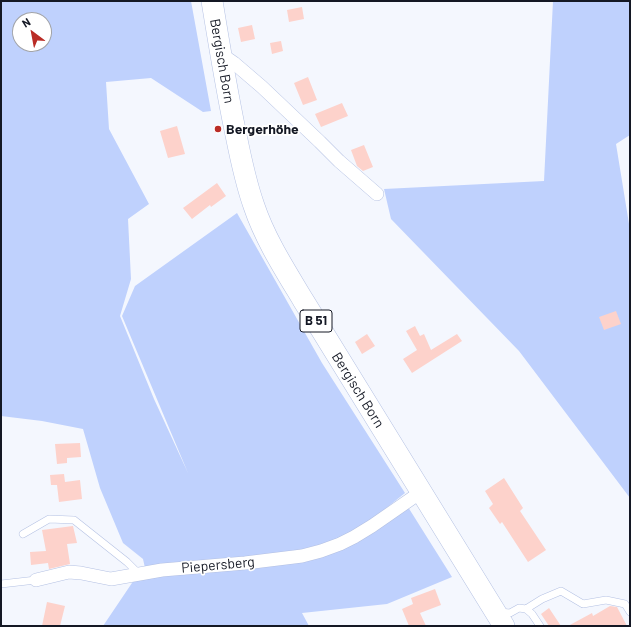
<!DOCTYPE html>
<html>
<head>
<meta charset="utf-8">
<style>
	body { margin:0 }
	#map { position:relative; width:631px; height:627px; overflow:hidden; background:#f4f7fe; font-family:Barlow,sans-serif }
	canvas { display:block }
	.frame { position:absolute; inset:0; border:2px solid #141824; pointer-events:none }
	.north { position:absolute; left:12px; top:12px; width:40px; height:40px; box-sizing:border-box; background:#fff; border:1px solid #a1a3a7; border-radius:50%; rotate:328deg; font-size:11px; font-weight:700; line-height:16px; text-align:center; color:#141824 }
	.north::after { content:''; display:block; margin:auto; width:14px; height:18px; background:#ba2c26; clip-path:polygon(50% 0,100% 100%,50% 72%,0 100%) }
</style>
</head>
<body>
<div id="map">
<canvas width="631" height="627"></canvas>
<div class="frame"></div>
<div class="north">N</div>
</div>
<script>
const ctx = document.querySelector('canvas').getContext('2d');
ctx.lineJoin = 'round';
function paint(path, color) { ctx.fillStyle = color; ctx.fill(path, 'evenodd'); }
function strokePath(path, color, width, dash) { ctx.strokeStyle = color; ctx.lineWidth = width; ctx.lineCap = dash ? 'butt' : 'round'; ctx.setLineDash(dash || []); ctx.stroke(path); }
function label(font, color, halo, rows, align = 'center') {
  ctx.font = font + ' Barlow,sans-serif'; ctx.lineWidth = 3.5; ctx.setLineDash([]); ctx.textBaseline = 'middle'; ctx.strokeStyle = halo; ctx.fillStyle = color; for (const [text, x, y, turn = 0] of rows) {
    ctx.save(); ctx.translate(x, y); ctx.rotate((+turn || 0) * Math.PI / 180); ctx.textAlign = isNaN(turn) ? turn : align; if (halo) ctx.strokeText(text, 0, 0); ctx.fillText(text, 0, 0); ctx.restore();
  }
}
paint(new Path2D(`
	M 1,1 L 191,1 L 211,111 L 203,112 L 151,78 L 106,82 L 109,129 L 149,204 L 128,219 L 131,279 L 120,316 L 154,399 L 188,473 L 122,316 L 135,286 L 237,213 L 322,363 L 405,493 L 369,522 L 337,540 L 299,552 L 145,568 L 143,559 L 123,543 L 100,488 L 83,429 L 42,421 L 1,416 ZM 20,20 L 44,20 L 44,44 L 20,44 Z
	M 553,1 L 630,1 L 630,135 L 616,144 L 630,230 L 630,498 L 519,351 L 391,219 L 384,189 L 544,181 Z
	M 408,507 L 452,577 L 387,604 L 302,613 L 309,626 L 103,626 L 134,580 L 161,575 L 302,560 Z`), '#bfd1fd');
paint(new Path2D(`
	M 302,7 L 304,19 L 289,22 L 287,10 Z
	M 252,25 L 255,39 L 241,42 L 238,28 Z
	M 281,41 L 283,51 L 272,54 L 270,43 Z
	M 308,77 L 317,100 L 303,105 L 294,83 Z
	M 342,103 L 348,116 L 321,127 L 315,114 Z
	M 177,126 L 185,154 L 168,158 L 160,131 Z
	M 364,145 L 373,167 L 363,171 L 357,166 L 351,150 Z
	M 217,183 L 226,196 L 211,207 L 210,205 L 192,219 L 183,208 Z
	M 616,311 L 621,324 L 604,330 L 599,317 Z
	M 415,326 L 420,336 L 424,334 L 431,350 L 457,334 L 462,341 L 412,373 L 403,359 L 417,350 L 406,331 Z
	M 367,334 L 375,346 L 362,354 L 355,342 Z
	M 80,443 L 81,457 L 67,458 L 67,463 L 57,464 L 55,444 Z
	M 64,474 L 65,482 L 80,480 L 82,499 L 59,502 L 57,485 L 51,485 L 50,475 Z
	M 504,478 L 523,508 L 520,511 L 546,550 L 528,562 L 502,522 L 500,524 L 489,508 L 493,504 L 485,491 Z
	M 73,526 L 77,543 L 67,544 L 70,564 L 49,569 L 48,563 L 31,565 L 30,552 L 46,551 L 42,530 Z
	M 435,589 L 441,605 L 420,613 L 426,626 L 409,626 L 402,609 L 413,604 L 411,598 Z
	M 47,602 L 65,606 L 60,626 L 42,626 Z
	M 610,606 L 617,607 L 627,626 L 568,626 L 592,613 L 593,616 Z
	M 549,608 L 561,626 L 549,626 L 541,614 Z`), '#fdd2cb');
const service = new Path2D(`
	M 23,534 L 49,519 L 74,520 L 127,562 L 139,574
	M 1,584 L 36,580
	M 526,609 L 542,599 L 561,591 L 583,604 L 606,600 L 625,604 L 630,612
	M 499,612 L 510,613 L 519,608 L 526,609 L 532,614 L 540,626`);
const minor = new Path2D(`
	M 221,54 L 234,63 L 262,87 L 320,142 L 339,161 L 377,194
	M 36,580 L 69,572 L 81,573 L 111,579 L 162,570 L 245,563 L 302,556 L 321,551 L 340,544 L 354,537 L 372,526 L 421,492`);
const primary = new Path2D(`
	M 212,1 C 219,44 226,87 235,130 C 240,155 245,181 254,206 C 265,239 285,270 303,300 L 504,626`);
strokePath(service, '#b4c1e3', 8);
strokePath(minor, '#b4c1e3', 14);
strokePath(primary, '#b4c1e3', 22);
strokePath(service, '#fff', 7);
strokePath(minor, '#fff', 13);
strokePath(primary, '#fff', 21);
for (const [x, y, r, color] of [
	[218,129,4,"#ba2c26"]
]) { const dot = new Path2D(); dot.arc(x, y, r, 0, 2 * Math.PI); ctx.fillStyle = color; ctx.fill(dot); strokePath(dot, '#fff', 1.5); }
for (const [x, y, w] of [
	[316,321,32]
]) { const box = new Path2D(); box.roundRect(x - w / 2, y - 11, w, 22, 3); ctx.fillStyle = '#fff'; ctx.fill(box); strokePath(box, '#141824', 1); }
label('bold 13px', '#141824', null, [
	["B 51",316,321]
]);
label('14px', '#141824', '#fff', [
	["Bergisch Born",222,61,80],
	["Bergisch Born",358,390,58],
	["Piepersberg",218,565,-5]
]);
label('bold 14px', '#141824', '#fff', [
	["Bergerhöhe",226,129]
], 'left');
</script>
</body>
</html>
